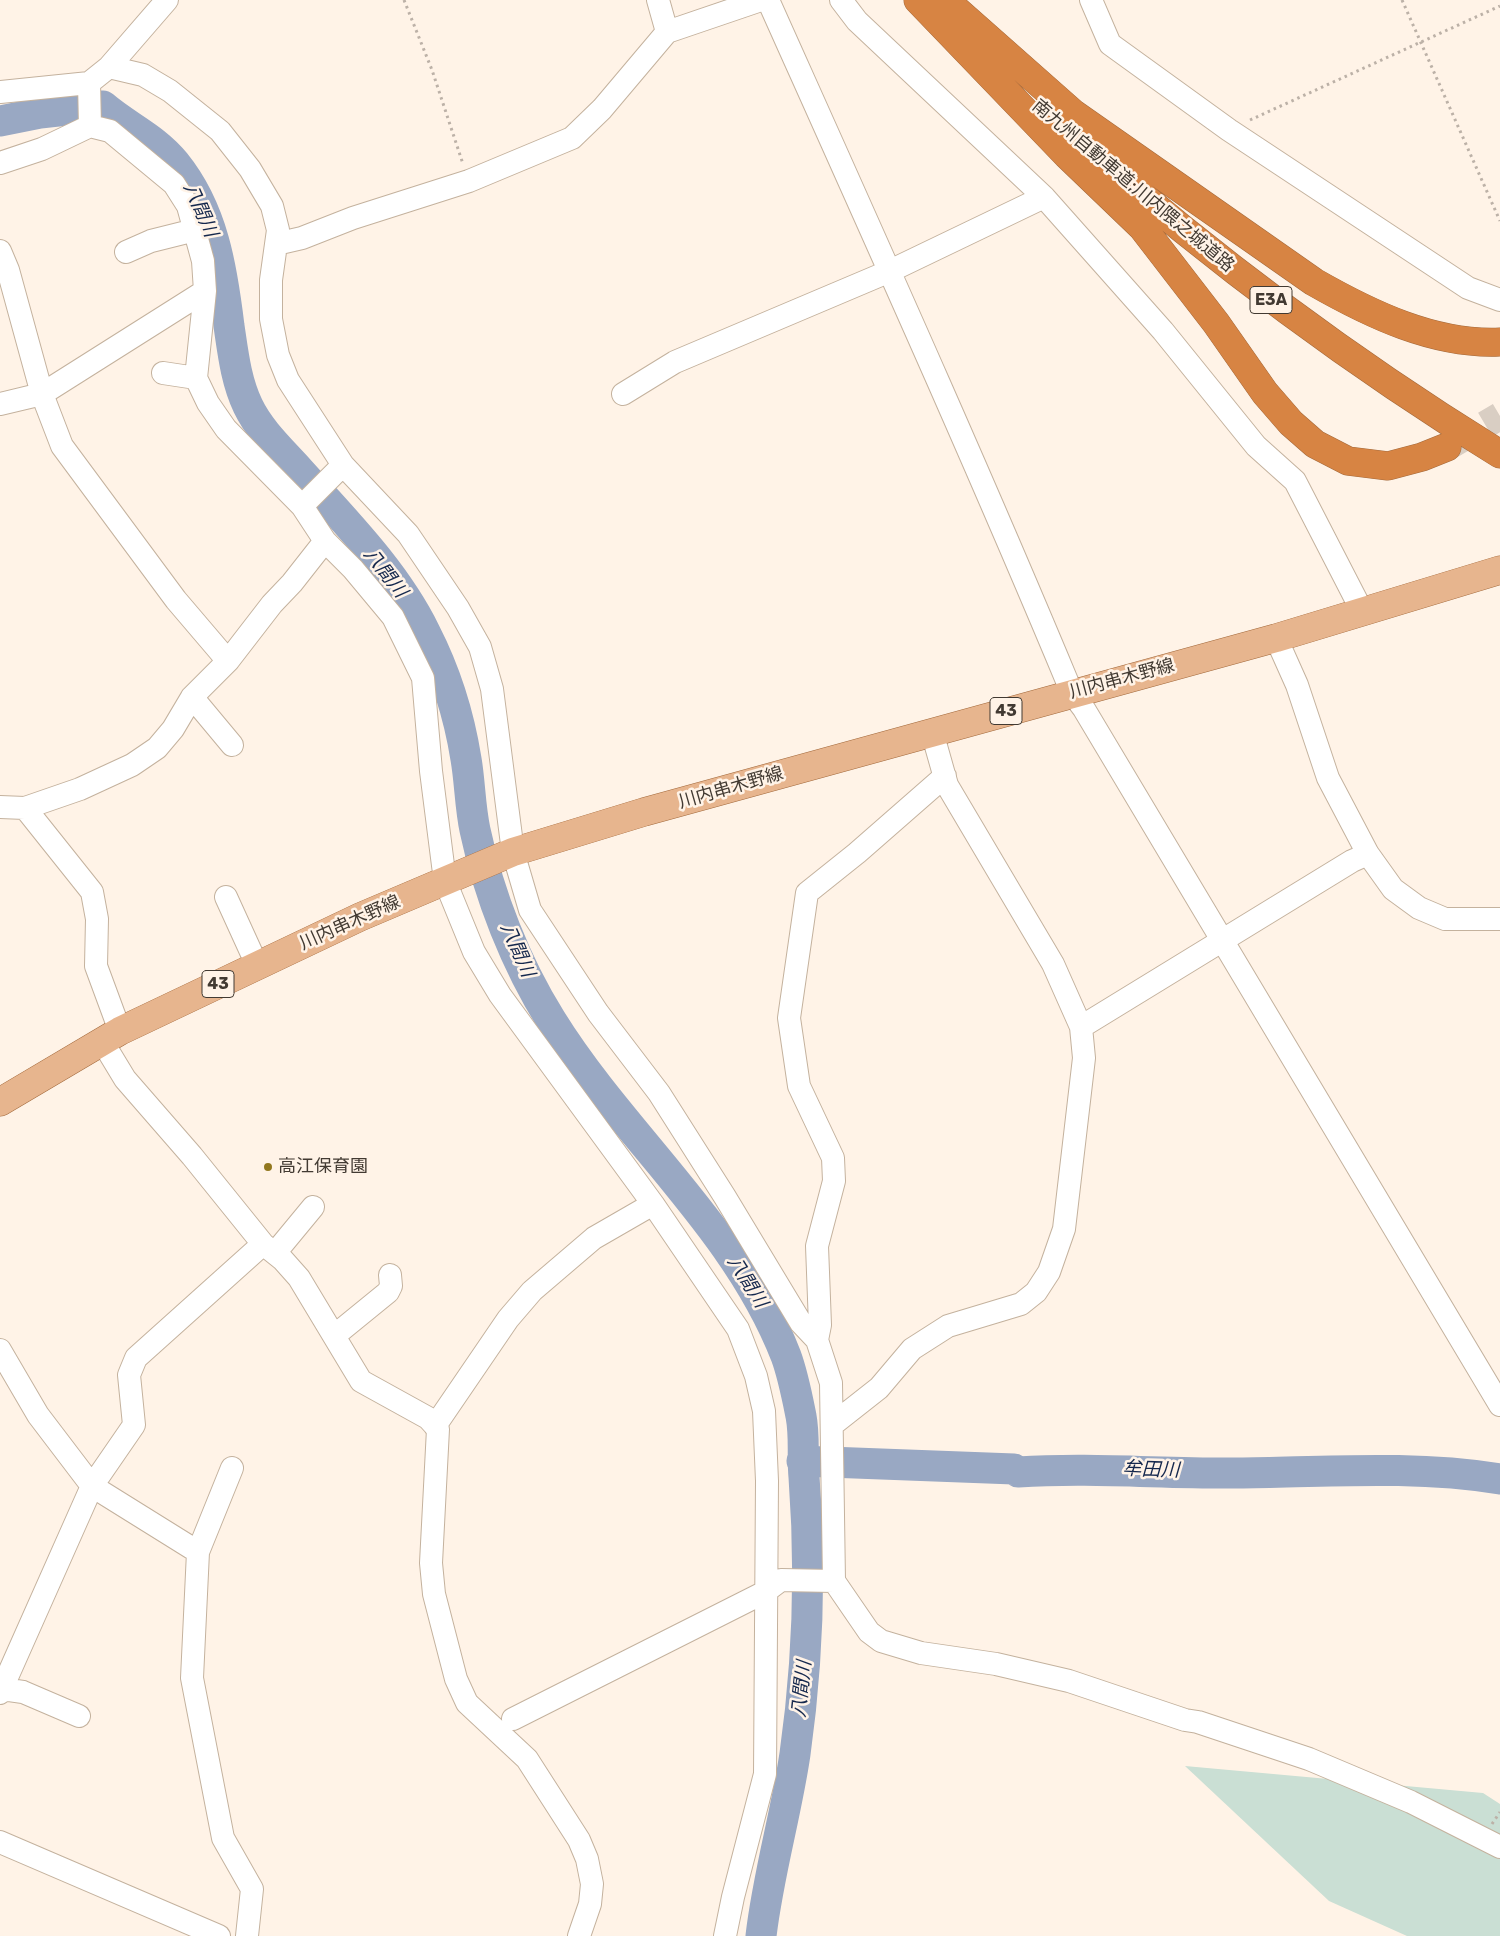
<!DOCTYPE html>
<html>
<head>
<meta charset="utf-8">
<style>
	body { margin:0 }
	canvas { display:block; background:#fff3e7 }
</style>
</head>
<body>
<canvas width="1500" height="1936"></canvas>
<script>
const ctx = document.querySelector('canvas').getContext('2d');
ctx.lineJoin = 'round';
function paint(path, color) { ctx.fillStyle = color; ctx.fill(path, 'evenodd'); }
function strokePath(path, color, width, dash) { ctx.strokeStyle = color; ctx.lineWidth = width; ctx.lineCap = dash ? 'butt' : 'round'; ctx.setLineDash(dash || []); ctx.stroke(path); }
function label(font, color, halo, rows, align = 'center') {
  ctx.font = font + ' Rubik,"Noto Sans JP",sans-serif'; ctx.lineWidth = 5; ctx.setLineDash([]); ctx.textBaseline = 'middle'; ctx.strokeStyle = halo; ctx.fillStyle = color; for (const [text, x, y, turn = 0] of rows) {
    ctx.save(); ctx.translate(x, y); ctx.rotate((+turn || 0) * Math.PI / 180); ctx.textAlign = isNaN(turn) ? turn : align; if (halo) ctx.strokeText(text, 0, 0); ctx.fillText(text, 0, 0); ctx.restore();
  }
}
paint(new Path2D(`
	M 1185,1766 L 1483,1793 L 1500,1804 L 1500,1936 L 1407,1936 L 1329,1901 Z`), '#cadfd4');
strokePath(new Path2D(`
	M 0,121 L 40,113 L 103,106 C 126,126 155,138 175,163 C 213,210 222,268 229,326 C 233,353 236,381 248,406 C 260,431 281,450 299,470 C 344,520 395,571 425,632 C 445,671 459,715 466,759 C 470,782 470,807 475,830 C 489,896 516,964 551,1020 C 623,1136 736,1227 786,1356 C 793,1375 797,1396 801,1416 C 805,1437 802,1456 804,1477 C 811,1570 808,1662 795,1754 C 786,1815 768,1875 761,1936
	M 802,1461 L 1014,1469 L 1018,1472 C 1092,1467 1165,1474 1238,1473 C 1325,1472 1414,1465 1500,1479`), '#99a8c3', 31);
strokePath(new Path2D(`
	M 1449,446 L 1500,416`), '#d9cec3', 28, [28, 14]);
const minor = new Path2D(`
	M 658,0 L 667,32
	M 768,0 C 871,230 975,460 1072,693 L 1084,709 L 1500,1405
	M 841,0 L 857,21 L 1044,197 L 1163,331 L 1256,446 L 1295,481 L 1362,611
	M 1091,0 L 1110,44 L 1229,130 L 1468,288 L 1500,300
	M 109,67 L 143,75 L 170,91 L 220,131 L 250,169 L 272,206 L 278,230 L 271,280 L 271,319 L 278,355 L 288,380 L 343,465 L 408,534 L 458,608 L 480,647 L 492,689 L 513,852 L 530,910 L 598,1013 L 659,1093 L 725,1197 L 801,1323 L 817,1340 L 831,1383 L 834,1581 L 869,1632 L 881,1641 L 921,1653 L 996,1664 L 1069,1681 L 1185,1720 L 1198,1722 L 1309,1759 L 1411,1802 L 1500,1847
	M 89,83 L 90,126
	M 0,92 L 89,83 L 109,67 L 167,0
	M 0,163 L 42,149 L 90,126 L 110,131 L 174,184 L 188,206 L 203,261 L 205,291 L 196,378 L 208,403 L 226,429 L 302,506 L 325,541 L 353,569 L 393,617 L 423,678 L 431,771 L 445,881 L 474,952 L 500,995 L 653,1204 L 738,1329 L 756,1376 L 764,1411 L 767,1481 L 765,1774 L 733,1897 L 725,1936
	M 276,244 L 302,238 L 353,218 L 469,181 L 572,138 L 602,109 L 667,32 L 761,0
	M 0,251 L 8,270 L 42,394 L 62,446 L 176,600 L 228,661
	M 126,252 L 151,241 L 195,230
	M 163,373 L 196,378
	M 623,394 L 675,362 L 890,271 L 1044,197
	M 0,404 L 42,394 L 205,291
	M 302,506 L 343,465
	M 1276,638 L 1297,685 L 1328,778 L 1368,854 L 1393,889 L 1419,908 L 1445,919 L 1500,919
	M 192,697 L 232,745
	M 0,807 L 25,808 L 80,789 L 132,765 L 157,748 L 173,729 L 192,697 L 228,661 L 272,604 L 292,583 L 325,541
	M 25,808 L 92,892 L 97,919 L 96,966 L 120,1031
	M 226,897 L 257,965
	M 1081,1027 L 1352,861 L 1368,854
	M 102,1041 L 125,1079 L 192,1156 L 263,1244 L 283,1260 L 299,1278 L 361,1381 L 428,1418 L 438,1429 L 431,1563 L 434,1594 L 456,1679 L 467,1703 L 527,1759 L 579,1840 L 587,1859 L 592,1884 L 590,1904 L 579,1936
	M 275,1253 L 313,1207
	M 334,1336 L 388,1292 L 391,1286 L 390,1275
	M 817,1340 L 820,1325 L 817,1246 L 834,1181 L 833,1158 L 799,1086 L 789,1018 L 807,893 L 857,853 L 945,776
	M 0,1350 L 38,1415 L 92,1486 L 198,1552 L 192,1678 L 223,1838 L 252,1889 L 247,1936
	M 832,1425 L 879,1388 L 912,1349 L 948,1326 L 1021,1304 L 1036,1292 L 1049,1272 L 1064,1229 L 1084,1058 L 1081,1027 L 1053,964 L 947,785 L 932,732
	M 435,1426 L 508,1319 L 532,1291 L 594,1238 L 653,1204
	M 198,1552 L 232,1468
	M 2,1689 L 23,1692 L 79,1716
	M 0,1693 L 92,1486 L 134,1425 L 129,1375 L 136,1358 L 263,1244
	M 513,1719 L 765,1592 L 781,1580 L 834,1581
	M 0,1842 L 219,1936`);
const major = new Path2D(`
	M 0,1102 L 120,1031 L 360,917 L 513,852 L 644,812 L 1276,638 L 1500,570`);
const highway = new Path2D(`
	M 918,0 L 1067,155 L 1142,227 L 1216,323 L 1265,393 L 1291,423 L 1315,444 L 1348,461 L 1388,466 L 1422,457 L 1447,447
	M 945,0 L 1074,114 L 1314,282 C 1370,314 1434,345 1500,342
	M 1080,143 C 1213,259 1350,362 1500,454`);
strokePath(minor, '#c4b29e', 24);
strokePath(major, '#a36a3d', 29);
strokePath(highway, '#a36a3d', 29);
strokePath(new Path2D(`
	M 404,0 L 432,70 L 463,164
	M 1402,0 L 1500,221
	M 1250,120 L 1500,6
	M 1492,1824 L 1500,1812`), '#bcb1a7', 3, [2.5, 4]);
strokePath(minor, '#fff', 22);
strokePath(major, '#e7b58e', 28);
strokePath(highway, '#d78443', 28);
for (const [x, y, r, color] of [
	[268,1167,5,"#92771e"]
]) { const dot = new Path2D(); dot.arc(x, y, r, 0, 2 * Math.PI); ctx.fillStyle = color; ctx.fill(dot); strokePath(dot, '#fff3e7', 2); }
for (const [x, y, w] of [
	[1271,300,42],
	[1006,711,32],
	[218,984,32]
]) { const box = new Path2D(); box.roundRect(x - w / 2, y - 13.5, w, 27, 4); ctx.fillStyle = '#fff3e7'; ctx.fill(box); strokePath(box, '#423a32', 1); }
label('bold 16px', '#423a32', null, [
	["E3A",1271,300],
	["43",1006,711],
	["43",218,984]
]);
label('18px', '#423a32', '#fff3e7', [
	["南九州自動車道;川内隈之城道路",1133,186,40],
	["川内串木野線",1122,679,-15],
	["川内串木野線",731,788,-16],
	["川内串木野線",350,923,-24]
]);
label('18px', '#423a32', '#fff3e7', [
	["高江保育園",278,1167]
], 'left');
label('italic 19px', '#15284d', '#fff3e7', [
	["八間川",200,210,66],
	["八間川",385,573,52],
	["八間川",517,950,66],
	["八間川",747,1282,58],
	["牟田川",1151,1470,2],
	["八間川",802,1689,-84]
]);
</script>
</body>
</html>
